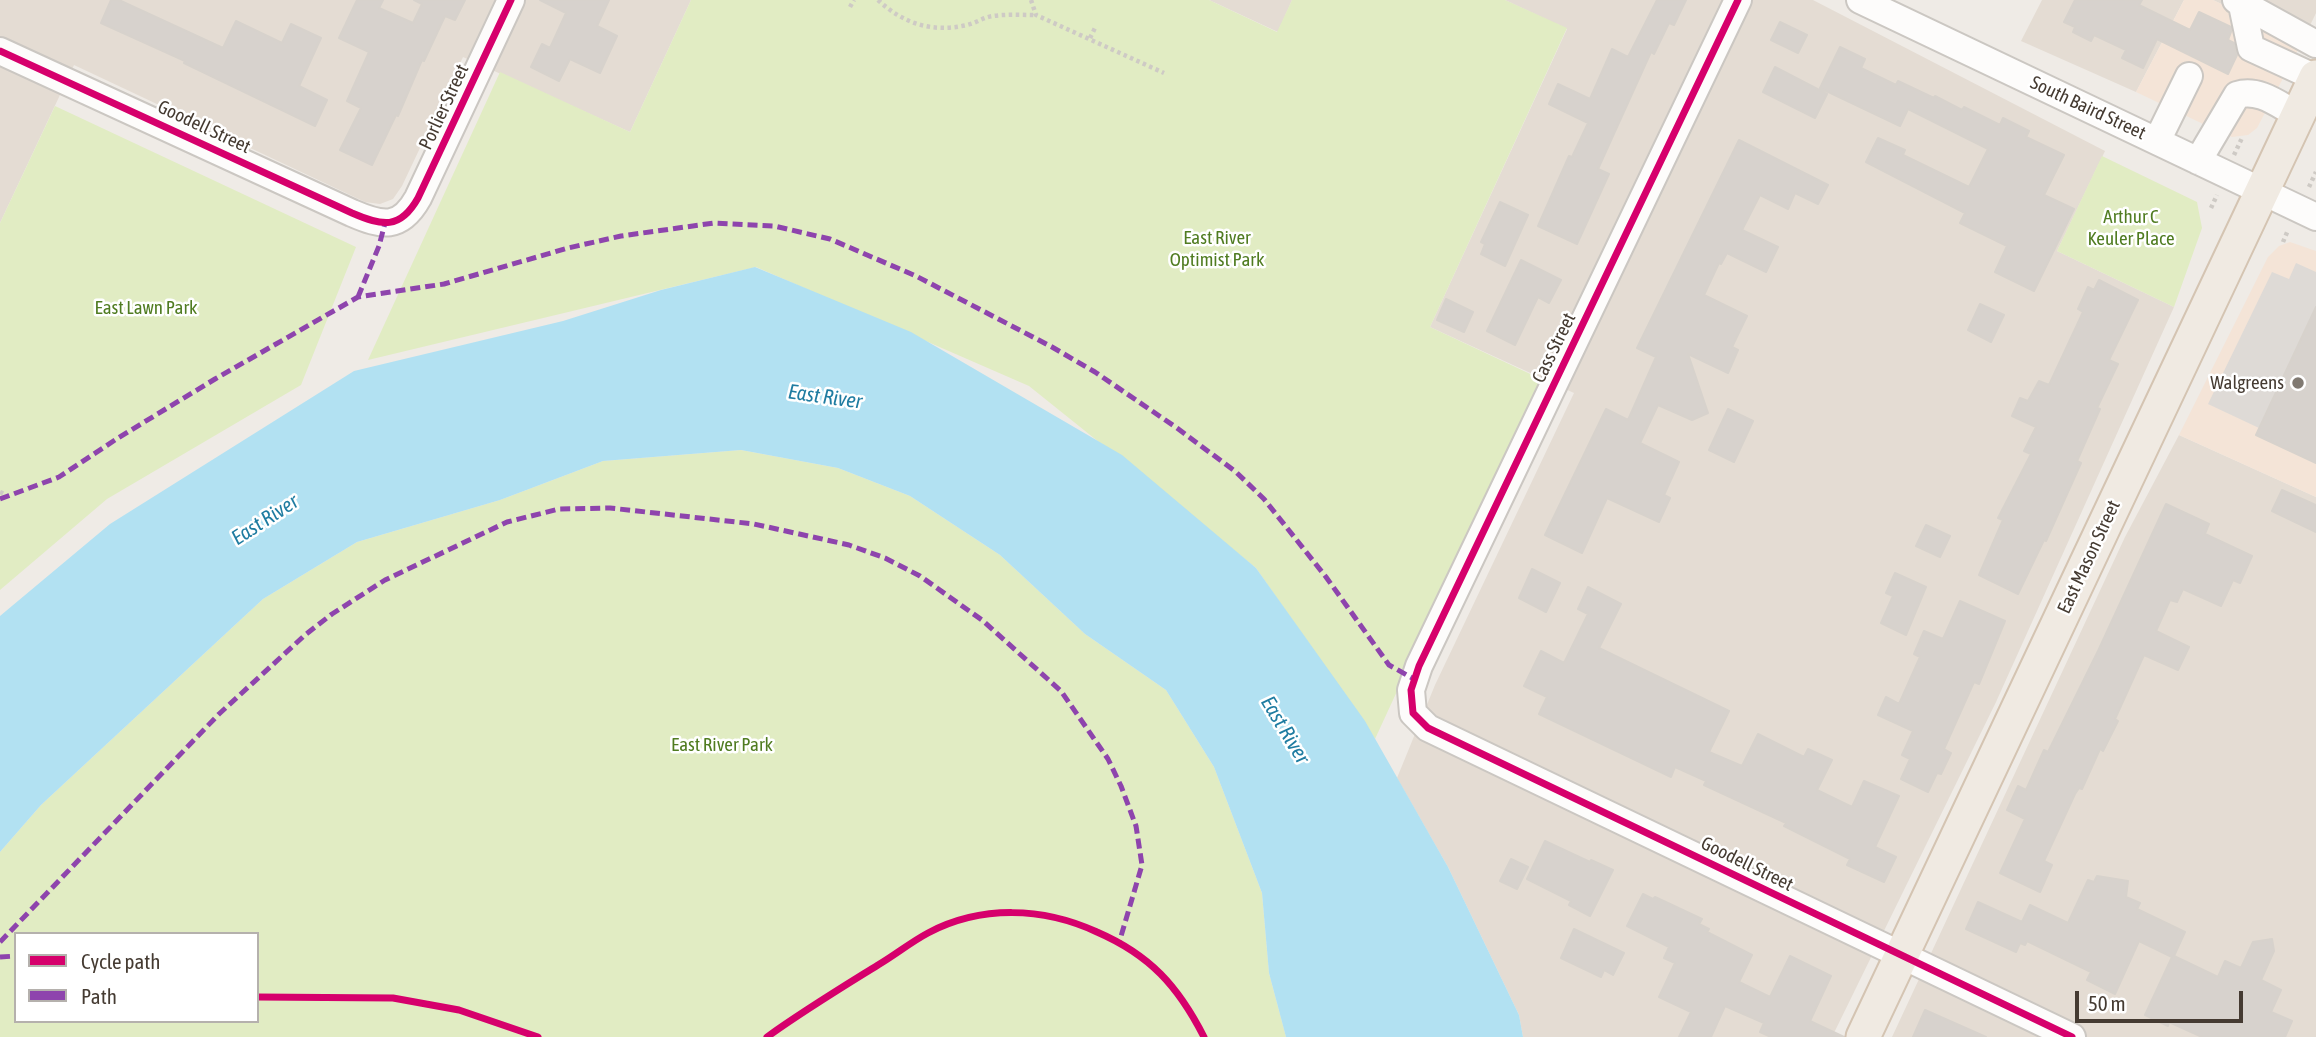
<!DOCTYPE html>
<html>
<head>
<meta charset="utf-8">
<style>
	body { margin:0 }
	#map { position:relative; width:2316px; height:1037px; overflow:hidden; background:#efebe6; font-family:"Asap Condensed",sans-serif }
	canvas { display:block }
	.legend { position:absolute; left:14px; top:932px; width:245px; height:91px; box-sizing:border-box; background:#fff; border:2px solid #b5b1ad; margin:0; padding:9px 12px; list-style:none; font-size:21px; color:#453b32 }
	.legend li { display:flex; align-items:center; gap:14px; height:35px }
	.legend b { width:35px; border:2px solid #b5b1ad }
	.scale { position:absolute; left:2075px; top:991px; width:168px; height:32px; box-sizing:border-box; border:4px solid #453b32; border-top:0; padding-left:9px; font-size:21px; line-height:24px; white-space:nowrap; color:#453b32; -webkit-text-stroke:5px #fff; paint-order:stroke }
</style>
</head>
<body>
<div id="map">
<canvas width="2316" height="1037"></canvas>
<ul class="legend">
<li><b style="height:9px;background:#d6006c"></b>Cycle path</li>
<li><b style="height:9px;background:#8e44ad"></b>Path</li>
</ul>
<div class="scale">50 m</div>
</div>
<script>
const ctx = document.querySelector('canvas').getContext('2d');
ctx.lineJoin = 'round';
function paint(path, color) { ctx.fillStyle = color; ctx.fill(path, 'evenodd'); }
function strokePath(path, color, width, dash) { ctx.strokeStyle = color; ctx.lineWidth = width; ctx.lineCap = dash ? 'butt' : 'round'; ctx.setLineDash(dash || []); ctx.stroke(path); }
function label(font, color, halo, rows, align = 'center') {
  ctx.font = font + ' "Asap Condensed",sans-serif'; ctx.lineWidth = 5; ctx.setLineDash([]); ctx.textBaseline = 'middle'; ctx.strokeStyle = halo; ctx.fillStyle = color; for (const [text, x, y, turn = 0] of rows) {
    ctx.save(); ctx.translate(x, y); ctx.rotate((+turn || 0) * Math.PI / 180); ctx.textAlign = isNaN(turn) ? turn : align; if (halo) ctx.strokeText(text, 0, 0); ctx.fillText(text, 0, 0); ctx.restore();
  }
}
paint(new Path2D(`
	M 0,0 L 691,0 L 630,132 L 463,57 L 402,186 L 393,199 L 380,204 L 365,202 L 74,65 L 0,223 Z
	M 1209,0 L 1292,0 L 1278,32 Z
	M 1505,0 L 1813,0 L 2105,151 L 2057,251 L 2174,307 L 1996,702 L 1832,1037 L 1523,1037 L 1519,1015 L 1448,867 L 1397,778 L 1435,685 L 1574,393 L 1430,327 L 1567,29 Z
	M 2042,0 L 2184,0 L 2136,92 L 2021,41 Z
	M 2213,0 L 2316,0 L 2316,13 L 2302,42 Z
	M 2179,435 L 2316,497 L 2316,1037 L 1892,1037 L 2125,537 Z`), '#e4dcd3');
paint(new Path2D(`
	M 2184,0 L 2213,0 L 2302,42 L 2257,128 L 2248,135 L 2232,137 L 2222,133 L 2136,92 Z
	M 2290,242 L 2316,251 L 2316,497 L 2179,435 L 2268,257 L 2279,246 Z`), '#f4e4d7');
paint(new Path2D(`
	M 691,0 L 1209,0 L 1277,32 L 1292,0 L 1505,0 L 1567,28 L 1430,327 L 1541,379 L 1375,739 L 1256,568 L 1029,386 L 756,267 L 368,360 L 500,72 L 630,132 Z
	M 55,106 L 356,247 L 301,385 L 107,499 L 0,590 L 0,223 Z
	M 2102,156 L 2197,202 L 2202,228 L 2174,307 L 2057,251 Z
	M 741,450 L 838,468 L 910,496 L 1000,555 L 1085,634 L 1166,690 L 1214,767 L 1262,893 L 1269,973 L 1286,1037 L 0,1037 L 0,852 L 41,805 L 263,599 L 357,542 L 500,500 L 603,461 ZM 16,934 L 257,934 L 257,1021 L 16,1021 Z`), '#e1ecc3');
paint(new Path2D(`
	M 2296,263 L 2316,272 L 2316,337 L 2304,332 L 2259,428 L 2208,404 L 2272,272 L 2289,279 Z`), '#dedad6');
paint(new Path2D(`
	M 755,267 L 911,332 L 1122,455 L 1256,568 L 1365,721 L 1448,867 L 1519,1015 L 1523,1037 L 1286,1037 L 1269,973 L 1262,893 L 1214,767 L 1166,690 L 1085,634 L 1000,555 L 910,496 L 838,468 L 741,450 L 603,461 L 500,500 L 357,542 L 263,599 L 41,805 L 0,852 L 0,616 L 110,524 L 354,371 L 563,321 L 661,290 Z`), '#b2e1f2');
const building = new Path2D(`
	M 111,0 L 119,0 L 223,48 L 236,21 L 282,43 L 291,24 L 321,38 L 299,86 L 327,100 L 315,126 L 184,63 L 185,61 L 101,23 Z
	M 357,0 L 383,0 L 379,8 L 413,23 L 422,4 L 414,0 L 465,0 L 455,20 L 445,16 L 424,61 L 422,60 L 398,116 L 396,115 L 372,165 L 340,150 L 361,108 L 347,101 L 369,52 L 339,38 Z
	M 540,0 L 609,0 L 597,26 L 617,36 L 600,73 L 570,59 L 559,81 L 531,67 L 542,44 L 550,48 L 566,13 Z
	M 1657,0 L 1686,0 L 1674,25 L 1669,23 L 1654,54 L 1651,52 L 1598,169 L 1609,174 L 1577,244 L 1538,226 L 1569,156 L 1572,157 L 1588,123 L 1549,104 L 1558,84 L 1590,99 L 1612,49 L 1628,57 Z
	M 2075,0 L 2142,0 L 2139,5 L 2190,30 L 2199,12 L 2231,27 L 2231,32 L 2228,40 L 2234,43 L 2237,55 L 2228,74 L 2157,39 L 2143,68 L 2122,58 L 2126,50 L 2094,35 L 2091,41 L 2073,32 L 2075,27 L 2064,22 Z
	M 1780,22 L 1807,35 L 1798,53 L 1771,40 Z
	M 1840,47 L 1865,59 L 1861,68 L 1896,85 L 1898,81 L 1934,98 L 1935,96 L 1962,110 L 1964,107 L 2000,125 L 2003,118 L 2029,131 L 2026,137 L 2064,155 L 2044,195 L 2074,209 L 2034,291 L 1995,272 L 2007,246 L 1960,223 L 1965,213 L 1866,162 L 1878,138 L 1905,150 L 1903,155 L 1969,187 L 1988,149 L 1908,109 L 1900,126 L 1820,88 Z
	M 1775,67 L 1827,94 L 1815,118 L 1763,92 Z
	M 1739,140 L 1828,185 L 1818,204 L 1795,193 L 1788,209 L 1760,195 L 1742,230 L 1778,247 L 1766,272 L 1727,253 L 1721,264 L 1719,263 L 1704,295 L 1747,316 L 1732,347 L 1738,350 L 1728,373 L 1688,354 L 1708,413 L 1692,420 L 1658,405 L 1640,443 L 1679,462 L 1664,495 L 1670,498 L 1659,522 L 1607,498 L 1582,553 L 1545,535 L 1606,409 L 1628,420 L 1656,357 L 1637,348 Z
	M 1500,202 L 1528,215 L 1505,266 L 1481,254 L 1485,244 L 1481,242 Z
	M 1521,260 L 1561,280 L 1549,303 L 1538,297 L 1515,345 L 1487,331 Z
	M 2099,280 L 2138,300 L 2109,360 L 2118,364 L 2097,408 L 2100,409 L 2077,461 L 2081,463 L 2046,541 L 2044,540 L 2018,594 L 1979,575 L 2003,520 L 1998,518 L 2031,454 L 2024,451 L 2036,427 L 2012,416 L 2020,398 L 2028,401 L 2039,381 L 2049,385 L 2083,312 L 2078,309 L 2088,287 L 2094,290 Z
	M 1446,299 L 1473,312 L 1464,332 L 1437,320 Z
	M 1980,304 L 2004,315 L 1991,342 L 1968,330 Z
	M 2316,307 L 2316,463 L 2256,435 Z
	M 1728,409 L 1753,421 L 1734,462 L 1709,450 Z
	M 2282,490 L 2316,505 L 2316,532 L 2272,511 Z
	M 2166,504 L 2209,524 L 2205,534 L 2252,556 L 2240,583 L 2233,580 L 2221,606 L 2183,589 L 2177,602 L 2170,600 L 2156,631 L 2189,647 L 2178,670 L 2144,655 L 2115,719 L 2118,721 L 2103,751 L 2100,749 L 2082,789 L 2079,788 L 2075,794 L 2044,861 L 2052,865 L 2040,892 L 2000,873 L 2025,819 L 2007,810 L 2018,786 L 2026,790 L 2044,750 L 2048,752 L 2098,651 Z
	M 1926,525 L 1950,536 L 1940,557 L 1916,546 Z
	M 1532,569 L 1560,583 L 1546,612 L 1519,598 Z
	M 1895,573 L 1926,587 L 1906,635 L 1881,623 L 1893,596 L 1886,593 Z
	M 1588,587 L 1621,604 L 1599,648 L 1729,711 L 1709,752 L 1742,766 L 1758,734 L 1804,757 L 1808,749 L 1832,760 L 1817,790 L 1852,807 L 1864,781 L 1899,796 L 1875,847 L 1896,857 L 1884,882 L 1847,865 L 1850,859 L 1784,826 L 1786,823 L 1704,785 L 1706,781 L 1675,767 L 1671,777 L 1539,714 L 1547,697 L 1524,686 L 1541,651 L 1564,663 L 1588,614 L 1578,609 Z
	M 1960,601 L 2005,621 L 1979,684 L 1974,682 L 1944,749 L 1951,753 L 1941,774 L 1937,773 L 1928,792 L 1901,779 L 1910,759 L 1902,755 L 1913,731 L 1878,715 L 1886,697 L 1899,704 L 1920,657 L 1914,654 L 1924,631 L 1943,639 Z
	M 1545,841 L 1590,862 L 1591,860 L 1613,870 L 1590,916 L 1569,905 L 1571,901 L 1527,879 Z
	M 1511,859 L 1528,867 L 1517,889 L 1500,881 Z
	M 2097,876 L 2128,881 L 2126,897 L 2140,903 L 2137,909 L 2185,932 L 2174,956 L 2218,977 L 2225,961 L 2241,968 L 2253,942 L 2272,939 L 2274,951 L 2261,980 L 2281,990 L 2271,1012 L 2292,1021 L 2285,1037 L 2202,1037 L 2169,1022 L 2168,1026 L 2145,1015 L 2172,957 L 2139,941 L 2115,994 L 2087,980 L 2091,972 L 2027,941 L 2025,945 L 2020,943 L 2016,952 L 1966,929 L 1978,902 L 2022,922 L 2030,905 L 2068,923 L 2088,880 L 2094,882 Z
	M 1643,894 L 1653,899 L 1655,897 L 1702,919 L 1699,924 L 1709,929 L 1707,932 L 1752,955 L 1739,982 L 1770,997 L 1790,956 L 1831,976 L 1810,1021 L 1844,1037 L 1771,1037 L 1760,1032 L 1764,1023 L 1725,1006 L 1711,1037 L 1679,1037 L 1691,1012 L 1659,997 L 1675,963 L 1664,958 L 1669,947 L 1627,926 Z
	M 1574,929 L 1624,953 L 1613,975 L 1604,970 L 1601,977 L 1561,958 Z
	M 1925,1010 L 1986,1037 L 1913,1037 Z`);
paint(building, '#d7d2cd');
strokePath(building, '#d7d2cc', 2);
const minor = new Path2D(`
	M 1738,0 L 1419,666 L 1411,690 L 1413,713 L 1428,728 L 2072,1037
	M 1860,0 L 2316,217
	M 2236,0 L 2316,44
	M 2242,5 L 2251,48 L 2316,78
	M 0,51 L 352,213 C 382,226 400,230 418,198 L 511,0
	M 2157,141 L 2189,76
	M 2198,161 L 2237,95 C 2259,88 2279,105 2298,115`);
const major = new Path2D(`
	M 1863,1037 L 2316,77`);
strokePath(minor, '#cbc7c2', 30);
strokePath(major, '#d4c4b2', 37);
strokePath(new Path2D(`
	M 878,0 C 904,24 932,33 967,25 C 976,23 984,17 993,16 C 1007,14 1022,15 1036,15
	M 1031,0 L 1036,15 L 1164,73
	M 850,7 L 854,0
	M 1090,38 L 1095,28
	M 2234,155 L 2242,138
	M 2309,187 L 2316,172
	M 2211,208 L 2217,195
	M 2283,242 L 2288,230
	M 0,492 L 8,496`), '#cecac5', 4.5, [3.5, 3.5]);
strokePath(minor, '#fdfcfb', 26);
strokePath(major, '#f0eae2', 33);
strokePath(new Path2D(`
	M 358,297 L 379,246 L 385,223
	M 0,499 L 59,477 L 118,438 L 215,379 L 358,297 L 444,284 L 568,248 L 621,236 L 714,223 L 774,226 L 830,239 L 916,276 L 1052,347 L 1095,372 L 1177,428 L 1236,472 L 1264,499 L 1326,577 L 1389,665 L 1414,679
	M 0,942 L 219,714 L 305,635 L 332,614 L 385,580 L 507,522 L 559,509 L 610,508 L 754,524 L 849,545 L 885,558 L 920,576 L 982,620 L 1061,691 L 1108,759 L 1121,786 L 1136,826 L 1142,865 L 1119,943
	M 0,957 L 16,956`), '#8e44ad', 5, [10, 5]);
strokePath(new Path2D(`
	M 1738,0 L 1419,666 L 1411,690 L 1413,713 L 1428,728 L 2072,1037
	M 0,51 L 352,213 C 382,226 400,230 418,198 L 511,0
	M 257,997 L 393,998 L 459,1010 L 538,1037
	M 767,1037 C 803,1011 841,988 878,965 C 895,955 911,942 928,933 C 981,905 1043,907 1097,932 C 1150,955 1178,986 1204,1037`), '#d6006c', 7);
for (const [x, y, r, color] of [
	[2298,383,7,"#807971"]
]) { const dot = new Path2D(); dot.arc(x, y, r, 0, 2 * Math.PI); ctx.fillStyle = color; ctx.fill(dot); strokePath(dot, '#fff', 2.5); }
label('19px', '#453b32', '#fff', [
	["Porlier Street",444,107,-65],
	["South Baird Street",2088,108,25],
	["Goodell Street",204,127,25],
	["Cass Street",1554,348,-64],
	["East Mason Street",2089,557,-65],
	["Goodell Street",1747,864,26]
]);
label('19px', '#507c21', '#fff', [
	["Arthur C",2131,217],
	["Keuler Place",2131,239],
	["East River",1217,238],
	["Optimist Park",1217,260],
	["East Lawn Park",146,308],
	["East River Park",722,745]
]);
label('19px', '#453b32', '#fff', [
	["Walgreens",2284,383]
], 'right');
label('italic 21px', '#1f7ca1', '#fff', [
	["East River",825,397,8],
	["East River",265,520,-33],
	["East River",1285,730,59]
]);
</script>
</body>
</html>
